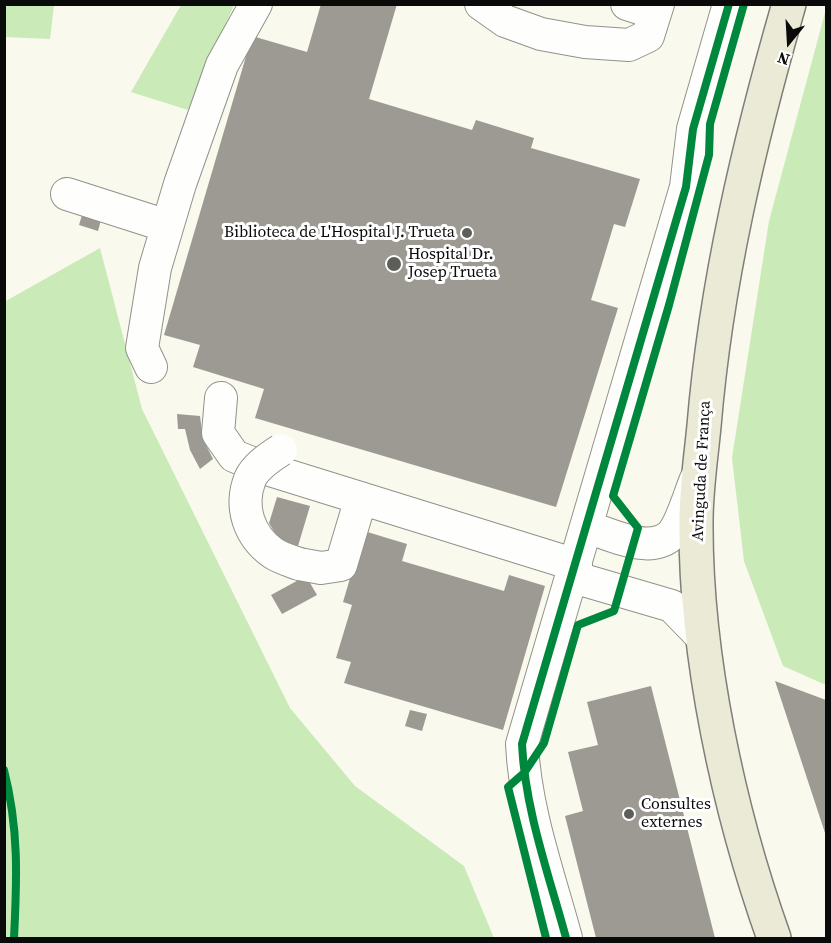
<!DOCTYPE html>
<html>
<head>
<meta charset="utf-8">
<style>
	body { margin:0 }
	#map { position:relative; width:831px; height:943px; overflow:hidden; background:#f9f9ed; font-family:"Source Serif 4",serif }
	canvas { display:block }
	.frame { position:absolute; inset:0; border:6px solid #0a0a0a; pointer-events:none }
	.north { position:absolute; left:759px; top:12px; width:60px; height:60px; -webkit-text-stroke:4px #fff; paint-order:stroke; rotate:198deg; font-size:16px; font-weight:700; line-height:24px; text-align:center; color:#0a0a0a }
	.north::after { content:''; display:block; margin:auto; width:21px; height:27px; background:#0a0a0a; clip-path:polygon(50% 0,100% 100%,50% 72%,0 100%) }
</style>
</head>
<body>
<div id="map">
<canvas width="831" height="943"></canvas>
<div class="frame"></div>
<div class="north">N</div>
</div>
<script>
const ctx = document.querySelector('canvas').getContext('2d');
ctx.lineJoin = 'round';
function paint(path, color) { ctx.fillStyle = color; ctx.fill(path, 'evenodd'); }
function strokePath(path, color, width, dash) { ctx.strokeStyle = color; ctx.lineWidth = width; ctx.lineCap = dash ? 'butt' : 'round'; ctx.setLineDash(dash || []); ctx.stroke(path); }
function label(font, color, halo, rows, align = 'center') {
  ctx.font = font + ' "Source Serif 4",serif'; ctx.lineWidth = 6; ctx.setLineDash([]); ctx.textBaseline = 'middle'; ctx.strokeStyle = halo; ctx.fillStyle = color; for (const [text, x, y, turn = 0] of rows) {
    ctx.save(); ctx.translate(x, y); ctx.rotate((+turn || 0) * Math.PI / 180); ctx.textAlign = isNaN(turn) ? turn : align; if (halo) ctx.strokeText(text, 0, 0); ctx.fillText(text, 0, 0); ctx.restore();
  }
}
paint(new Path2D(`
	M 5,4 L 54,5 L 50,39 L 5,37 Z
	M 181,5 L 234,5 L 188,110 L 131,92 Z
	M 826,9 L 826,685 L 783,666 L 744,561 L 732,458 L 769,221 Z
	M 100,248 L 142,409 L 290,708 L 355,786 L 464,866 L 494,938 L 5,938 L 4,302 Z`), '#caeab8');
paint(new Path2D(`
	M 321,4 L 397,4 L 369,99 L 472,130 L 476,120 L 534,138 L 531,148 L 640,179 L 625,227 L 614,224 L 591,300 L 618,308 L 556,507 L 255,418 L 264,389 L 193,367 L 200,345 L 164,335 L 252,36 L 307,52 Z
	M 82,215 L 101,220 L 98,231 L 79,225 Z
	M 177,414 L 200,416 L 203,439 L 213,459 L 200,469 L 190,450 L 185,429 L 178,429 Z
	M 277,497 L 310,506 L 298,546 L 279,540 L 269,523 Z
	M 364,531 L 407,544 L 402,561 L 504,591 L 509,575 L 545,586 L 503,730 L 344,683 L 351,662 L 336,658 L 352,605 L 343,602 Z
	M 306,576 L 317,595 L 282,614 L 271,595 Z
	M 775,681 L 826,700 L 826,836 Z
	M 651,686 L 715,938 L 596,938 L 565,816 L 583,811 L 568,752 L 598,745 L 587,702 Z
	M 410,710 L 427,714 L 422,731 L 405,726 Z`), '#9c9a93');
const minor = new Path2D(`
	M 481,4 L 505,21 L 541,34 L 585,42 L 629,45 L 648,36 L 658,4
	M 627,4 L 655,13
	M 67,194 L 167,226
	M 151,367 L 142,348 L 155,268 L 180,184 L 222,65 L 256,4
	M 221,398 L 218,433 L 234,456 L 270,470 L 576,565
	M 587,527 C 610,534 650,555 671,535 C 681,525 690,493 696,479
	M 299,564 L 321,568 L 341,565 L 361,498
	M 573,577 L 672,606 L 703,638
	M 566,938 C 549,875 525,810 522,744 L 686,187 L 693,129 L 729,4`);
const major = new Path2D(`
	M 774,938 C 729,812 695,656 696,521 C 696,490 701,457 704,426 C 716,282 749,143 789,4`);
strokePath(minor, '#92928c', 34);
strokePath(major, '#7f7f7a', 36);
strokePath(minor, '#fefefc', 32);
strokePath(major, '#ebead6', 33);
const minorBridge = new Path2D(`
	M 281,450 C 270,457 255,467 250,479 C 239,507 249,536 273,553 C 280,558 291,561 299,564`);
strokePath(minorBridge, '#92928c', 34, []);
strokePath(minorBridge, '#fefefc', 32);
strokePath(new Path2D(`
	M 4,770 C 19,829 17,879 14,938
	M 546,938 L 508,787 L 524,773 L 544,743 L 578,625 L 614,611 L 638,528 L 613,496 L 669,305 L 709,155 L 710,124 L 744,4
	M 566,938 C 549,875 525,810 522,744 L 686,187 L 693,129 L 729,4`), '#00873e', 8);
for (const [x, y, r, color] of [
	[467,233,6,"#5e5e59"],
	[394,264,8,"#5e5e59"],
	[629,814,6,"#5e5e59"]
]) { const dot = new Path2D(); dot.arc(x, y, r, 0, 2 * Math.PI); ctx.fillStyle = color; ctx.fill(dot); strokePath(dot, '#fff', 2); }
label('16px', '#0a0a0a', '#fff', [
	["Biblioteca de L'Hospital J. Trueta",455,233,"right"],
	["Hospital Dr.",408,255],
	["Josep Trueta",408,273],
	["Consultes",641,805],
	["externes",641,823]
], 'left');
label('16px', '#0a0a0a', '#fff', [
	["Avinguda de França",702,471,-87]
]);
</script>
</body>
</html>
